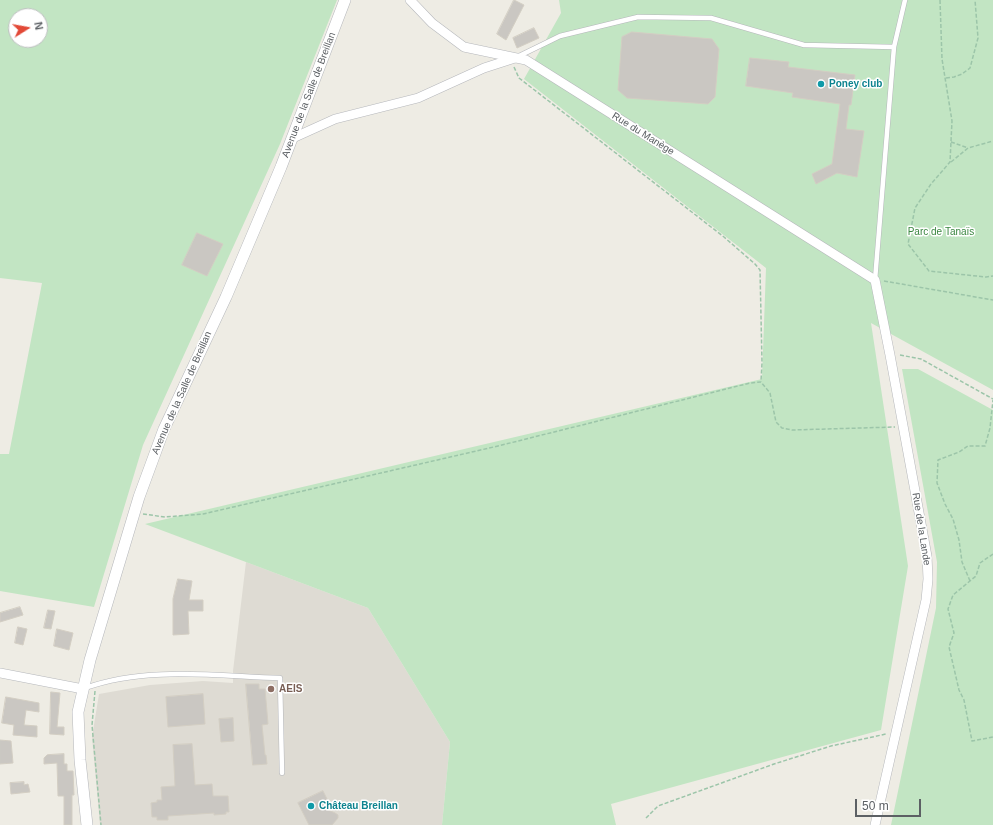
<!DOCTYPE html>
<html>
<head>
<meta charset="utf-8">
<style>
	body { margin:0 }
	#map { position:relative; width:993px; height:825px; overflow:hidden; background:#eeece4; font-family:Arial,sans-serif }
	canvas { display:block }
	.north { position:absolute; left:8px; top:8px; width:40px; height:40px; box-sizing:border-box; background:#fff; border:1px solid #bebfc1; border-radius:50%; rotate:79deg; font-size:11px; font-weight:700; line-height:16px; text-align:center; color:#5c6064 }
	.north::after { content:''; display:block; margin:auto; width:14px; height:18px; background:#e24937; clip-path:polygon(50% 0,100% 100%,50% 72%,0 100%) }
	.scale { position:absolute; left:855px; top:799px; width:66px; height:18px; box-sizing:border-box; border:2px solid #5c6064; border-top:0; padding-left:5px; font-size:12px; line-height:14px; white-space:nowrap; color:#5c6064; -webkit-text-stroke:3px #fff; paint-order:stroke }
</style>
</head>
<body>
<div id="map">
<canvas width="993" height="825"></canvas>
<div class="north">N</div>
<div class="scale">50 m</div>
</div>
<script>
const ctx = document.querySelector('canvas').getContext('2d');
ctx.lineJoin = 'round';
function paint(path, color) { ctx.fillStyle = color; ctx.fill(path, 'evenodd'); }
function strokePath(path, color, width, dash) { ctx.strokeStyle = color; ctx.lineWidth = width; ctx.lineCap = dash ? 'butt' : 'round'; ctx.setLineDash(dash || []); ctx.stroke(path); }
function label(font, color, halo, rows, align = 'center') {
  ctx.font = font + ' Arial,sans-serif'; ctx.lineWidth = 3; ctx.setLineDash([]); ctx.textBaseline = 'middle'; ctx.strokeStyle = halo; ctx.fillStyle = color; for (const [text, x, y, turn = 0] of rows) {
    ctx.save(); ctx.translate(x, y); ctx.rotate((+turn || 0) * Math.PI / 180); ctx.textAlign = isNaN(turn) ? turn : align; if (halo) ctx.strokeText(text, 0, 0); ctx.fillText(text, 0, 0); ctx.restore();
  }
}
paint(new Path2D(`
	M 246,562 L 368,608 L 450,742 L 442,825 L 100,825 L 92,737 L 99,694 L 150,685 L 203,681 L 233,683 L 233,671 Z`), '#dedbd3');
paint(new Path2D(`
	M 0,0 L 337,0 L 280,144 L 143,445 L 94,607 L 0,591 L 0,454 L 9,454 L 42,283 L 0,278 ZM 16,16 L 40,16 L 40,40 L 16,40 Z
	M 559,0 L 993,0 L 993,390 L 871,323 L 908,566 L 881,730 L 611,804 L 616,825 L 442,825 L 450,742 L 368,608 L 145,524 L 762,379 L 766,268 L 524,79 L 561,13 Z
	M 902,369 L 918,369 L 993,410 L 993,825 L 891,825 L 936,608 L 937,562 Z`), '#c2e5c3');
const building = new Path2D(`
	M 514,0 L 524,5 L 506,40 L 497,34 Z
	M 534,28 L 539,38 L 517,48 L 513,38 Z
	M 632,32 L 712,39 L 719,49 L 715,97 L 708,104 L 627,98 L 618,90 L 622,37 Z
	M 750,58 L 789,62 L 788,67 L 855,75 L 851,105 L 849,105 L 846,129 L 864,131 L 857,177 L 837,173 L 816,184 L 812,174 L 832,164 L 840,104 L 792,97 L 793,93 L 746,86 Z
	M 197,233 L 223,244 L 207,276 L 182,265 Z
	M 178,579 L 192,581 L 189,600 L 203,600 L 203,611 L 188,611 L 189,634 L 173,635 L 173,599 Z
	M 20,607 L 23,615 L 0,622 L 0,613 Z
	M 48,610 L 55,611 L 51,629 L 44,628 Z
	M 18,627 L 27,629 L 23,645 L 15,643 Z
	M 57,629 L 73,633 L 69,650 L 54,646 Z
	M 246,684 L 259,684 L 259,689 L 265,689 L 268,724 L 262,725 L 265,755 L 266,755 L 267,764 L 253,765 Z
	M 51,692 L 60,693 L 57,727 L 64,727 L 64,735 L 50,734 Z
	M 203,694 L 205,724 L 168,727 L 166,697 Z
	M 6,697 L 39,703 L 39,712 L 26,710 L 24,725 L 37,726 L 37,737 L 13,735 L 14,725 L 2,723 Z
	M 233,718 L 234,741 L 221,742 L 219,719 Z
	M 0,740 L 11,741 L 13,763 L 0,764 Z
	M 192,744 L 195,785 L 212,784 L 213,796 L 228,796 L 229,812 L 226,812 L 226,814 L 214,815 L 214,813 L 168,816 L 168,820 L 157,820 L 157,817 L 152,817 L 151,803 L 157,802 L 157,800 L 162,800 L 161,787 L 175,786 L 173,745 Z
	M 64,754 L 64,764 L 67,764 L 67,771 L 73,771 L 74,795 L 72,795 L 72,825 L 64,825 L 64,796 L 58,796 L 57,763 L 44,764 L 44,758 L 47,755 Z
	M 24,782 L 24,785 L 28,784 L 30,792 L 11,794 L 10,783 Z
	M 323,791 L 329,803 L 321,807 L 335,813 L 338,815 L 338,818 L 332,825 L 309,825 L 298,803 Z`);
paint(building, '#cac7c2');
strokePath(building, '#d3cec3', 1);
const service = new Path2D(`
	M 517,57 L 560,36 L 638,17 L 711,18 L 804,45 L 894,47
	M 875,280 L 894,47 L 905,0
	M 85,688 C 146,666 216,676 280,678 L 282,773`);
const minor = new Path2D(`
	M 410,0 L 432,23 L 464,47 L 526,60 L 875,280 L 890,355 L 927,556 L 928,579 L 926,600 L 875,825
	M 293,138 L 335,119 L 418,98 L 484,68 L 515,58
	M 0,673 L 83,689`);
const tertiary = new Path2D(`
	M 87,825 L 80,760 L 78,712 L 90,660 L 139,497 L 164,429 L 226,297 L 281,167 L 345,0`);
strokePath(service, '#b5b7bb', 5.5);
strokePath(minor, '#b5b7bb', 10);
strokePath(tertiary, '#b5b7bb', 12);
strokePath(new Path2D(`
	M 940,0 L 942,59 L 952,121 L 950,162 L 931,184 L 915,208 L 908,244 L 929,271 L 986,277 L 993,276
	M 514,67 L 519,78 L 724,237 L 755,264 L 760,270 L 762,363 L 761,381
	M 946,78 L 954,77 L 962,74 L 970,68 L 978,38 L 975,0
	M 951,142 L 968,148
	M 951,162 L 968,148 L 993,141
	M 884,281 L 993,300
	M 900,355 L 921,359 L 993,399
	M 143,514 L 165,517 L 203,514 L 498,446 L 750,383 L 761,382 L 770,393 L 776,422 L 782,428 L 792,430 L 895,427
	M 993,554 L 980,563 L 976,576 L 953,595 L 948,609 L 954,633 L 949,647 L 959,690 L 964,700 L 972,741 L 993,737
	M 970,581 L 962,562 L 959,540 L 953,519 L 945,504 L 937,483 L 938,460 L 959,452 L 968,446 L 985,446 L 990,428 L 993,400
	M 95,691 L 92,725 L 101,825
	M 646,818 L 658,806 L 774,764 L 831,746 L 886,734`), '#9cc5a9', 1.5, [4, 2]);
strokePath(service, '#fff', 4.5);
strokePath(minor, '#fff', 9);
strokePath(tertiary, '#fff', 11);
for (const [x, y, r, color] of [
	[821,84,4,"#0f9aa8"],
	[271,689,4,"#8d6e63"],
	[311,806,4,"#0f9aa8"]
]) { const dot = new Path2D(); dot.arc(x, y, r, 0, 2 * Math.PI); ctx.fillStyle = color; ctx.fill(dot); strokePath(dot, '#fff', 1.5); }
label('bold 10px', '#0d838f', '#fff', [
	["Poney club",829,84],
	["Château Breillan",319,806]
], 'left');
label('10px', '#5c6064', '#fff', [
	["Avenue de la Salle de Breillan",309,95,-69],
	["Rue du Manège",643,134,32],
	["Avenue de la Salle de Breillan",182,393,-66],
	["Rue de la Lande",921,529,81]
]);
label('10px', '#3a8640', '#fff', [
	["Parc de Tanaïs",941,232]
]);
label('bold 10px', '#785e54', '#fff', [
	["AEIS",279,689]
], 'left');
</script>
</body>
</html>
